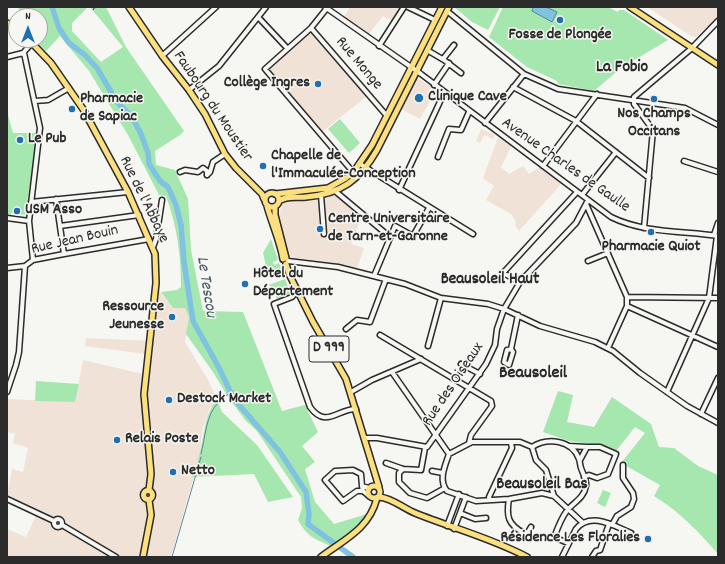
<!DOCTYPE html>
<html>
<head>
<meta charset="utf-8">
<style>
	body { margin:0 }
	#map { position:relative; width:725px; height:564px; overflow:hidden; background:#f6f6f2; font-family:Dekko,sans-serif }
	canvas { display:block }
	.frame { position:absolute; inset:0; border:8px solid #2b2b2b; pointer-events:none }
	.north { position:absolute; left:8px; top:8px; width:40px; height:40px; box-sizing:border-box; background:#f6f6f2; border:1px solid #a5a5a2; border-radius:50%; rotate:0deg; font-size:11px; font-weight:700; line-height:16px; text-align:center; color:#2b2b2b }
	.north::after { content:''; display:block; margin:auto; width:14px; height:18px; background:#1f6fb2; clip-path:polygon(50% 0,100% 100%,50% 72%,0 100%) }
</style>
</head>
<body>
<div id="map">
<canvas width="725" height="564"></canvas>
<div class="frame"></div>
<div class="north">N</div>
</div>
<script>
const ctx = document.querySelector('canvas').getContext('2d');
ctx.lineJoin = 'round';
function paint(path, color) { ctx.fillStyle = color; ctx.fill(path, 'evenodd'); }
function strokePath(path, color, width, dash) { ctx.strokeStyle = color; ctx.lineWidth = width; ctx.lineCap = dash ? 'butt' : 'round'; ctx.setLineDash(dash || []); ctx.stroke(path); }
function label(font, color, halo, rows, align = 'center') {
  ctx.font = font + ' Dekko,sans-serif'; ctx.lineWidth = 3; ctx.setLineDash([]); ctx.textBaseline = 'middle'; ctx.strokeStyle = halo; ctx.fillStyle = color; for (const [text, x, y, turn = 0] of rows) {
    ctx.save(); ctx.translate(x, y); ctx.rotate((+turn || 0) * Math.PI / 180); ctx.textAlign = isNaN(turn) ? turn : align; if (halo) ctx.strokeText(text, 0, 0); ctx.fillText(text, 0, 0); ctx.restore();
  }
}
paint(new Path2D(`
	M 350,7 L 401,7 L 392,21 L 383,16 L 368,35 L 344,17 Z
	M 647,7 L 715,7 L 718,9 L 718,17 L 696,37 L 691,36 Z
	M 311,31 L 367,96 L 322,132 L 270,71 L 270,67 Z
	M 416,77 L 431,87 L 429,91 L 434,94 L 420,119 L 401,109 Z
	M 481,129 L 495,135 L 493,139 L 484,135 L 480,143 L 476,141 Z
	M 499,135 L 512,145 L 501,167 L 509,174 L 523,166 L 529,174 L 540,167 L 562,183 L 519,231 L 515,225 L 516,222 L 511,214 L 486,200 L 494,186 L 483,178 Z
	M 332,195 L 339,195 L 362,216 L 351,244 L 364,248 L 357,268 L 330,262 L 293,258 L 289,255 L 279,215 L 282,204 L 289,201 L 322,198 Z
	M 158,292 L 160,292 L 173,308 L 185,308 L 189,317 L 185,342 L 208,380 L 217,399 L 210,408 L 202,431 L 200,455 L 171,557 L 7,557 L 7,529 L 26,537 L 38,511 L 7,496 L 12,469 L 23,472 L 28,448 L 13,443 L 15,434 L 7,432 L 7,399 L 75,402 L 83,360 L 143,374 L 145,354 L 85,346 L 86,338 L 152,341 Z`), '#f1e2d7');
paint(new Path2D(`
	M 17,7 L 88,7 L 72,23 L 72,31 L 101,62 L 123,47 L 90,7 L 106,7 L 126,47 L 184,131 L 180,135 L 155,151 L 156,165 L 175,170 L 188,199 L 191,250 L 203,311 L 243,312 L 282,411 L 305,405 L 318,432 L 302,446 L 315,462 L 305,469 L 315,502 L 334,524 L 367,514 L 358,527 L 331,546 C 314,539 307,536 298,520 L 302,508 L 301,497 L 257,431 L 246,421 L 228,397 L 213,372 L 186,334 L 189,317 L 185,308 L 173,308 L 161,292 L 177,290 L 181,287 C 181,255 177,226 166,196 L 159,195 L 128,135 L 89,71 L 60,36 L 46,51 L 35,40 L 40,40 L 40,16 L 20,16 L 20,10 Z
	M 454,7 L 500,7 L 488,30 L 472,22 Z
	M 503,7 L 608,7 L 618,12 L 619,10 L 624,10 L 668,40 L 621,68 L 594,91 L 558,84 L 557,81 L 527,67 L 489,37 Z
	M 7,111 L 13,133 L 38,133 L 25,215 L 11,213 L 10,216 L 7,215 Z
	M 340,119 L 360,143 L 349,153 L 328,129 Z
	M 271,239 L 278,260 L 273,262 L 274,265 L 279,263 L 283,274 L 280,275 L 275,273 L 260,277 L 255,274 L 253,269 L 256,267 L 257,269 L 263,269 L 266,266 L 263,253 Z
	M 285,279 L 291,295 L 277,300 L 275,291 L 269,285 Z
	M 36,381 L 79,384 L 75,402 L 35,401 Z
	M 558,391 L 573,395 L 567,422 L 594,427 L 612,397 L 651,424 L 659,447 L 674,448 L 698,466 L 718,475 L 718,554 C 699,532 679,511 654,496 L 660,485 L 621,463 L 645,433 L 635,427 L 616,451 L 605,446 L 569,441 L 543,432 Z
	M 217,399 L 222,412 L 257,445 L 293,497 L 268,502 L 254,474 L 192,477 C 194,470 198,463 199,456 C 205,435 203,417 217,399 Z
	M 603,490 L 611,493 L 605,507 L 597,503 Z`), '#a6e6af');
const water = new Path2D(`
	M 534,7 L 546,7 L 557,12 L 552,22 L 532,11 Z`);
paint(water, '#7fc3e0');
strokePath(water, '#5d8698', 1);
strokePath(new Path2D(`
	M 222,399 L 231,392
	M 201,454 C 205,439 206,414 218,403
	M 172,557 L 201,457`), '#5d8698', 1);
strokePath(new Path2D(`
	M 52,7 L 59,28 L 69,43 L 85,55 L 97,68 L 117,102 L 132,117 L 141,134 L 148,153 L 149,164 L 160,181 L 168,187 L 176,205 L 181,225 L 184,262 L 193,321 L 218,366 L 234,399 L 280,452 L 306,492 L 309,514 L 308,524 L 353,557`), '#7fc3e0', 5.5);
const minor = new Path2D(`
	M 325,7 L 421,74 L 611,217 C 643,233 683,231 718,236
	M 408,7 L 435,20
	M 327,8 L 311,28 L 265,69 L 353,172
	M 447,11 L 524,74 L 558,89 L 685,108 L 718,125
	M 258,17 L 287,48
	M 311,28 L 387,116
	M 379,46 L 404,7
	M 427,50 L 444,60 L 461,73
	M 24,53 L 40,128 L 29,221 L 33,260
	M 162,56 L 216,7
	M 7,57 L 23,53 L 32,43
	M 443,59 L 454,45
	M 434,85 L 449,63
	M 513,87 L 576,121 L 649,178
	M 189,90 L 219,66 L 266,7
	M 35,101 L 48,100 L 69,88
	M 485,123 L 524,74
	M 438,157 L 449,129 L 461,130 L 469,112
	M 684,161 L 718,172
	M 360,164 L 473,234
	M 543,166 L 597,94
	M 180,172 L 185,170 L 198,172 L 203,168 L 207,171 L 207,175
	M 207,175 L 210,172 L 213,162 L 225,154
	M 399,190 L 444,93
	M 335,191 L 390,237
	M 321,195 L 324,234
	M 582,195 L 616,152
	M 56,199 L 64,254
	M 31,202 L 128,192
	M 587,202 L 586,204 L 627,297 L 627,306 L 608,348
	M 7,218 L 29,221
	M 60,226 L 139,215
	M 644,228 L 653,130 L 634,104 L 634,97 L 692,48 L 718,21
	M 714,235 L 718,223
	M 153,247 L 156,239 L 162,200
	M 288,261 L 338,267 L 405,284 L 441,298 L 488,304 L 504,309 L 540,326 L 595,342 L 613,351 L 640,373 L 687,406 L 718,423
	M 588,261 L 608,253
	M 7,268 L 25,266 L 33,260 L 64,254 L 149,239
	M 374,276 L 395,226 L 413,236 L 429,208
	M 520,282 L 503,273 L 577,192
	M 298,290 L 292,297 L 274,304 L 310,407 C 326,429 337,409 356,409
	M 627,297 L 718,298
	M 627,306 L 718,347
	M 346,329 L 357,320 L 370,322 L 386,279
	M 380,335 L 491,401 L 492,406 L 471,435 L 469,443
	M 428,346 L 441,298
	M 511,349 L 513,352 L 509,365 L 504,362 L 507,350 L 511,349 L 518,315
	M 461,364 L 480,374
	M 392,372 L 449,454 C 445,466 438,480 447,491 L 476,501 L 509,499 L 542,493 L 554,496 L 583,523
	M 7,392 L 16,365 L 19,352 L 25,266
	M 351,392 L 372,380 L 421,359
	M 667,392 L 709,298 L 717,236
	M 701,414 L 718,378
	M 364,438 L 377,438 L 427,447 L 486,364 L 495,345 L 497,329 L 504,309 L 520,282 L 576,223 L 586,204
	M 569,446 L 587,447
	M 532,447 C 548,437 572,440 579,459 C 580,462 580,465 581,468 C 583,474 587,480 586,486 C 584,499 572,503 566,512 C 561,519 558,527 555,535 L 556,538 L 568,543
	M 532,447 L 536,460 L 546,470 L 554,496
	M 449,454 L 472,442 L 520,442 L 532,447
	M 580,460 L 587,447 L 600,447 L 616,454 L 608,474 L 597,478 L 589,475 L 584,477
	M 386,463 L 403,469 L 421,470 L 425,448
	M 403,469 L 399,473 L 399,482 L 410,493 L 427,498 L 445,488
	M 432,471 L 443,473
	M 362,486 L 361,474 L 353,470 L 335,471 L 325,480 L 343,501 L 357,491 L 363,491
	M 369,496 L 363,491 L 362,486 L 369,488
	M 7,499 L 54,521
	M 509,499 C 506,516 508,525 524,533 L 528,532 L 531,527
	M 490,500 L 489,497 L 512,448 L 511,443
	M 460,513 L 475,519 L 486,518
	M54 523a4 4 0 1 1 8 0a4 4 0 1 1-8 0Z
	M 62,525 L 116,557
	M 612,525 L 617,516 L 631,507 L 634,499 L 633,493 L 623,478 L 623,465
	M 447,526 L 459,494
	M 454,529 L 466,497
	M 562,557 L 576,529 C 591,511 614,526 631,533
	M 592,557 L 596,551 L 600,550 L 609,524`);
const major = new Path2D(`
	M 129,7 L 163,57 L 189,90 L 205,114 L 225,154 L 236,168 L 262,194 L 264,199
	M 630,7 L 718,65
	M 7,23 L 16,28
	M 29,40 L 51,63 L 83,109 L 128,192 L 155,254 L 156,283 L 144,394 L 151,474 L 149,490
	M265 200a7 7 0 1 1 14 0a7 7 0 1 1-14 0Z
	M 275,194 L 328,188 L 346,178 L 355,170 L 372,145 L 442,7
	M 279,201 C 287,195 297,198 306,197 C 341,194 360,180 377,150 L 449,7
	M 267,206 C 272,224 280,241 283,259
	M 275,207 L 275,215 L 286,258
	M 286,264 L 289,274 L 313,322 L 346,379 L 379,487
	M368 492a6 6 0 1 1 12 0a6 6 0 1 1-12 0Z
	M143.5 495a4.5 4.5 0 1 1 9 0a4.5 4.5 0 1 1-9 0Z
	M 379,497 C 392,498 403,508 415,513 C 452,528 491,538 527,557
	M 143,557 L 151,515 L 149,500
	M 321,557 C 345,539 369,529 377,498`);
strokePath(minor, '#2b2b2b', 7);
strokePath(major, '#2b2b2b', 8);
strokePath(minor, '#f6f6f2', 4);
strokePath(major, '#fce080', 5);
strokePath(new Path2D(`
	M 93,10 L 95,7`), '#2b2b2b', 1, [6, 3]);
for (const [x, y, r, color] of [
	[560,20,4,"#1f6fb2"],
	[318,84,4,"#1f6fb2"],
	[419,98,5,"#1f6fb2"],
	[654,99,4,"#1f6fb2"],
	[72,109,4,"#1f6fb2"],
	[20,140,4,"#1f6fb2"],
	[263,166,4,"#1f6fb2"],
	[17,211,4,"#1f6fb2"],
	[320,229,4,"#1f6fb2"],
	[651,232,4,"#1f6fb2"],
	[245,284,4,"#1f6fb2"],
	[172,317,4,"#1f6fb2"],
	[169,400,4,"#1f6fb2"],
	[117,440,4,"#1f6fb2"],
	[173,472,4,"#1f6fb2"],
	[648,539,4,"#1f6fb2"]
]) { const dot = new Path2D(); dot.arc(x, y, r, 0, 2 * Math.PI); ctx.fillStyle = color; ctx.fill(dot); strokePath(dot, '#f6f6f2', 1.5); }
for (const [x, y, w] of [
	[329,349,40]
]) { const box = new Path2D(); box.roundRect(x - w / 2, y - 13, w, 26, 3); ctx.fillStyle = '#f6f6f2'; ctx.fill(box); strokePath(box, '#2b2b2b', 1); }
label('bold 15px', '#2b2b2b', null, [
	["D 999",329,349]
]);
label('bold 16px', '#2b2b2b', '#f6f6f2', [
	["Fosse de Plongée",560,36,"center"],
	["Collège Ingres",310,84,"right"],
	["Clinique Cave",428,98],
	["Pharmacie",80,100],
	["de Sapiac",80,118],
	["Nos Champs",654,115,"center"],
	["Occitans",654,133,"center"],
	["Le Pub",28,140],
	["Chapelle de",271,157],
	["l'Immaculée-Conception",271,175],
	["USM Asso",25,211],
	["Centre Universitaire",328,220],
	["de Tarn-et-Garonne",328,238],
	["Pharmacie Quiot",651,248,"center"],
	["Hôtel du",253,275],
	["Département",253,293],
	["Ressource",164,308,"right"],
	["Jeunesse",164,326,"right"],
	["Destock Market",177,400],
	["Relais Poste",125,440],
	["Netto",181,472],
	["Résidence Les Floralies",640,539,"right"]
], 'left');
label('16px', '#2b2b2b', '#f6f6f2', [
	["Rue Monge",358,64,50],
	["Faubourg du Moustier",212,107,56],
	["Avenue Charles de Gaulle",565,166,35],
	["Rue de l'Abbaye",143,200,64],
	["Rue Jean Bouin",75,241,-13],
	["Rue des Oiseaux",454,385,-56]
]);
label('bold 17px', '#2b2b2b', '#f6f6f2', [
	["La Fobio",622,69],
	["Beausoleil Haut",490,281],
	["Beausoleil Bas",542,486]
]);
label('italic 17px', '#445961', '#f6f6f2', [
	["Le Tescou",205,287,81]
]);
label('bold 18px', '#2b2b2b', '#f6f6f2', [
	["Beausoleil",533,375]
]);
</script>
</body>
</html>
